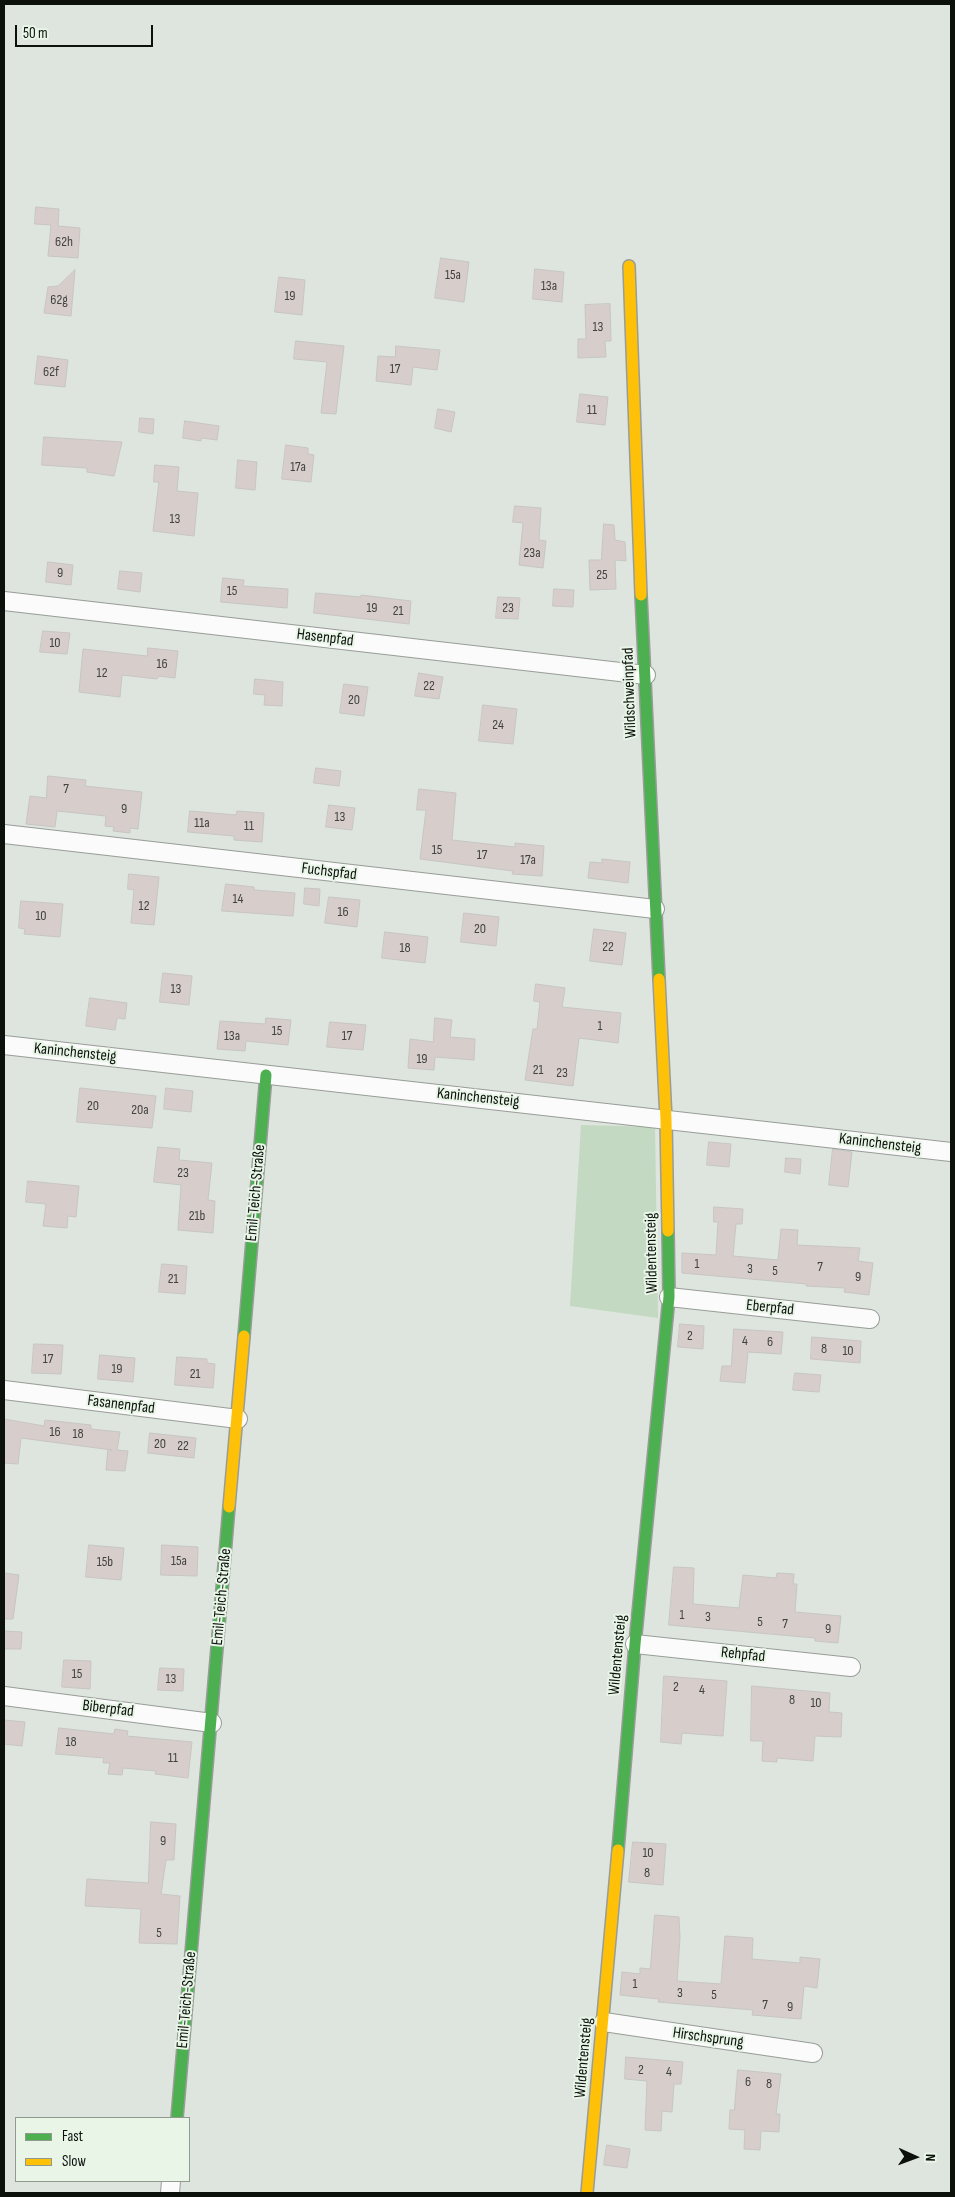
<!DOCTYPE html>
<html>
<head>
<meta charset="utf-8">
<style>
	body { margin:0 }
	#map { position:relative; width:955px; height:2197px; overflow:hidden; background:#dee4de; font-family:"Sofia Sans Condensed",sans-serif }
	canvas { display:block }
	.frame { position:absolute; inset:0; border:5px solid #0c110c; pointer-events:none }
	.legend { position:absolute; left:15px; top:2117px; width:175px; height:65px; box-sizing:border-box; background:#e8f5e7; border:1px solid #909a8f; margin:0; padding:6px 9px; list-style:none; font-size:15px; color:#0c110c }
	.legend li { display:flex; align-items:center; gap:10px; height:25px }
	.legend b { width:25px; border:1px solid #909a8f }
	.north { position:absolute; left:890px; top:2132px; width:50px; height:50px; -webkit-text-stroke:4px #e8f5e7; paint-order:stroke; rotate:92deg; font-size:14px; font-weight:700; line-height:20px; text-align:center; color:#0c110c }
	.north::after { content:''; display:block; margin:auto; width:18px; height:22px; background:#0c110c; clip-path:polygon(50% 0,100% 100%,50% 72%,0 100%) }
	.scale { position:absolute; left:15px; top:25px; width:138px; height:22px; box-sizing:border-box; border:2px solid #0c110c; border-top:0; padding-left:6px; font-size:15px; line-height:18px; white-space:nowrap; color:#0c110c; -webkit-text-stroke:4px #e8f5e7; paint-order:stroke }
</style>
</head>
<body>
<div id="map">
<canvas width="955" height="2197"></canvas>
<div class="frame"></div>
<ul class="legend">
<li><b style="height:6px;background:#4caf50"></b>Fast</li>
<li><b style="height:6px;background:#ffc107"></b>Slow</li>
</ul>
<div class="north">N</div>
<div class="scale">50 m</div>
</div>
<script>
const ctx = document.querySelector('canvas').getContext('2d');
ctx.lineJoin = 'round';
function paint(path, color) { ctx.fillStyle = color; ctx.fill(path, 'evenodd'); }
function strokePath(path, color, width, dash) { ctx.strokeStyle = color; ctx.lineWidth = width; ctx.lineCap = dash ? 'butt' : 'round'; ctx.setLineDash(dash || []); ctx.stroke(path); }
function label(font, color, halo, rows, align = 'center') {
  ctx.font = font + ' "Sofia Sans Condensed",sans-serif'; ctx.lineWidth = 4; ctx.setLineDash([]); ctx.textBaseline = 'middle'; ctx.strokeStyle = halo; ctx.fillStyle = color; for (const [text, x, y, turn = 0] of rows) {
    ctx.save(); ctx.translate(x, y); ctx.rotate((+turn || 0) * Math.PI / 180); ctx.textAlign = isNaN(turn) ? turn : align; if (halo) ctx.strokeText(text, 0, 0); ctx.fillText(text, 0, 0); ctx.restore();
  }
}
paint(new Path2D(`
	M 581,1125 L 655,1127 L 658,1318 L 570,1306 Z`), '#c3d9c1');
const building = new Path2D(`
	M 36,207 L 59,209 L 58,226 L 80,228 L 78,258 L 48,256 L 51,225 L 35,224 Z
	M 441,258 L 469,262 L 464,302 L 435,298 Z
	M 535,269 L 564,272 L 562,302 L 533,299 Z
	M 75,270 L 71,316 L 44,313 L 48,287 L 58,286 Z
	M 279,277 L 305,280 L 302,315 L 275,312 Z
	M 610,304 L 611,341 L 605,341 L 606,357 L 578,358 L 578,339 L 586,339 L 585,305 Z
	M 296,341 L 344,346 L 336,414 L 321,413 L 327,362 L 294,359 Z
	M 396,346 L 440,350 L 437,370 L 413,367 L 411,385 L 376,381 L 378,356 L 395,357 Z
	M 38,356 L 68,360 L 65,387 L 35,384 Z
	M 580,394 L 608,397 L 605,425 L 577,422 Z
	M 438,409 L 455,412 L 451,432 L 435,428 Z
	M 140,418 L 154,419 L 153,434 L 139,432 Z
	M 185,421 L 219,426 L 217,440 L 201,438 L 201,441 L 183,438 Z
	M 44,437 L 122,442 L 114,476 L 87,472 L 87,468 L 42,465 Z
	M 286,445 L 308,448 L 308,454 L 314,455 L 311,482 L 282,479 Z
	M 238,460 L 257,462 L 255,490 L 236,488 Z
	M 155,465 L 179,467 L 177,491 L 198,493 L 194,536 L 153,531 L 159,482 L 154,482 Z
	M 515,506 L 541,508 L 539,540 L 546,541 L 543,568 L 519,565 L 523,523 L 513,522 Z
	M 604,524 L 614,525 L 615,540 L 625,542 L 626,561 L 615,560 L 616,589 L 590,590 L 589,560 L 601,560 Z
	M 48,562 L 73,565 L 71,585 L 46,582 Z
	M 120,571 L 142,573 L 140,592 L 118,589 Z
	M 223,578 L 244,580 L 243,586 L 288,589 L 287,608 L 221,602 Z
	M 554,589 L 574,590 L 573,607 L 553,606 Z
	M 316,593 L 361,597 L 361,595 L 411,601 L 409,624 L 314,613 Z
	M 498,597 L 520,598 L 518,619 L 496,618 Z
	M 43,631 L 70,633 L 67,654 L 40,652 Z
	M 148,648 L 178,651 L 175,678 L 159,676 L 157,679 L 122,675 L 120,697 L 79,692 L 83,649 L 147,656 Z
	M 419,673 L 443,677 L 439,699 L 415,696 Z
	M 255,679 L 283,682 L 282,706 L 264,705 L 265,695 L 254,694 Z
	M 344,684 L 368,687 L 364,716 L 340,713 Z
	M 483,705 L 517,709 L 513,744 L 479,741 Z
	M 316,768 L 341,771 L 339,786 L 314,783 Z
	M 48,776 L 86,780 L 85,786 L 142,792 L 138,829 L 130,828 L 130,833 L 113,831 L 114,827 L 105,826 L 106,816 L 57,811 L 55,827 L 26,824 L 30,796 L 46,798 Z
	M 419,789 L 456,793 L 452,840 L 515,847 L 515,843 L 544,846 L 542,876 L 512,874 L 513,871 L 420,859 L 426,810 L 417,810 Z
	M 329,805 L 355,808 L 352,830 L 326,827 Z
	M 190,811 L 236,815 L 237,811 L 264,813 L 262,842 L 234,840 L 234,836 L 188,832 Z
	M 602,859 L 630,862 L 628,883 L 588,878 L 590,862 L 602,863 Z
	M 129,874 L 159,877 L 154,925 L 131,923 L 134,890 L 128,889 Z
	M 226,884 L 254,887 L 254,890 L 295,893 L 293,916 L 222,911 Z
	M 305,888 L 320,889 L 319,906 L 304,904 Z
	M 329,897 L 360,900 L 357,927 L 325,923 Z
	M 21,901 L 63,904 L 60,937 L 24,934 L 25,929 L 19,928 Z
	M 464,913 L 499,917 L 496,946 L 461,942 Z
	M 594,929 L 626,933 L 622,965 L 590,961 Z
	M 385,932 L 428,937 L 425,963 L 382,958 Z
	M 163,973 L 192,976 L 189,1005 L 160,1002 Z
	M 536,984 L 565,988 L 562,1007 L 621,1013 L 618,1043 L 579,1038 L 573,1086 L 525,1080 L 533,1029 L 537,1029 L 540,1002 L 534,1001 Z
	M 90,998 L 127,1003 L 125,1019 L 117,1018 L 115,1030 L 86,1026 Z
	M 266,1018 L 291,1020 L 288,1045 L 246,1041 L 245,1051 L 217,1049 L 220,1021 L 265,1024 Z
	M 435,1018 L 452,1020 L 450,1037 L 475,1039 L 474,1060 L 435,1057 L 434,1070 L 408,1068 L 410,1039 L 433,1042 Z
	M 330,1022 L 366,1025 L 363,1050 L 327,1047 Z
	M 80,1088 L 156,1096 L 152,1128 L 77,1122 Z
	M 166,1088 L 193,1091 L 191,1112 L 164,1109 Z
	M 709,1142 L 731,1144 L 729,1167 L 707,1165 Z
	M 158,1147 L 180,1149 L 179,1160 L 212,1163 L 208,1200 L 215,1201 L 213,1233 L 178,1230 L 181,1185 L 154,1182 Z
	M 833,1149 L 852,1152 L 848,1187 L 829,1185 Z
	M 786,1158 L 801,1159 L 800,1174 L 785,1172 Z
	M 28,1181 L 79,1186 L 76,1217 L 68,1216 L 67,1228 L 43,1226 L 46,1204 L 26,1202 Z
	M 714,1207 L 743,1209 L 742,1224 L 736,1224 L 733,1256 L 778,1260 L 781,1229 L 798,1230 L 797,1245 L 860,1248 L 858,1261 L 873,1263 L 869,1295 L 844,1292 L 845,1288 L 806,1286 L 807,1284 L 682,1273 L 682,1253 L 716,1255 L 718,1222 L 714,1222 Z
	M 162,1264 L 187,1266 L 185,1294 L 159,1292 Z
	M 680,1324 L 704,1326 L 703,1349 L 678,1347 Z
	M 734,1329 L 783,1332 L 781,1354 L 748,1352 L 745,1383 L 720,1381 L 722,1366 L 731,1366 Z
	M 812,1337 L 861,1341 L 860,1363 L 811,1359 Z
	M 34,1344 L 63,1345 L 61,1374 L 32,1373 Z
	M 100,1355 L 135,1358 L 133,1382 L 98,1379 Z
	M 177,1357 L 207,1359 L 207,1363 L 215,1364 L 213,1388 L 175,1385 Z
	M 795,1373 L 821,1375 L 819,1392 L 793,1390 Z
	M 4,1419 L 44,1426 L 45,1420 L 91,1425 L 91,1429 L 120,1432 L 117,1450 L 128,1451 L 125,1471 L 106,1470 L 108,1449 L 112,1450 L 21,1438 L 18,1464 L 4,1463 Z
	M 150,1433 L 196,1438 L 194,1458 L 148,1453 Z
	M 89,1545 L 124,1548 L 121,1580 L 86,1577 Z
	M 162,1545 L 198,1547 L 197,1576 L 161,1575 Z
	M 674,1567 L 694,1568 L 693,1604 L 739,1608 L 743,1575 L 776,1578 L 777,1573 L 794,1574 L 793,1584 L 797,1584 L 795,1612 L 841,1616 L 838,1643 L 815,1641 L 815,1638 L 669,1625 Z
	M 4,1573 L 19,1575 L 13,1619 L 4,1619 Z
	M 4,1631 L 22,1632 L 21,1649 L 4,1649 Z
	M 64,1660 L 91,1661 L 90,1689 L 62,1687 Z
	M 160,1668 L 184,1669 L 183,1691 L 158,1690 Z
	M 664,1676 L 727,1681 L 723,1736 L 682,1733 L 681,1744 L 661,1742 Z
	M 752,1686 L 830,1693 L 829,1712 L 842,1713 L 841,1737 L 815,1736 L 813,1761 L 777,1758 L 777,1762 L 762,1761 L 763,1741 L 751,1741 Z
	M 4,1720 L 25,1722 L 22,1746 L 4,1744 Z
	M 59,1728 L 114,1734 L 115,1729 L 128,1731 L 127,1736 L 192,1742 L 188,1778 L 155,1774 L 156,1771 L 123,1768 L 122,1775 L 108,1774 L 110,1763 L 103,1763 L 104,1758 L 56,1754 Z
	M 151,1822 L 176,1824 L 174,1860 L 166,1860 L 161,1894 L 180,1896 L 177,1944 L 139,1943 L 141,1909 L 85,1906 L 87,1879 L 148,1883 Z
	M 633,1842 L 666,1844 L 663,1885 L 629,1882 Z
	M 655,1915 L 679,1917 L 680,1938 L 677,1981 L 721,1984 L 725,1936 L 753,1938 L 752,1959 L 800,1963 L 800,1957 L 820,1959 L 817,1988 L 804,1986 L 801,2019 L 752,2015 L 753,2010 L 658,2002 L 659,1999 L 620,1995 L 622,1972 L 640,1974 L 640,1968 L 650,1969 Z
	M 626,2057 L 683,2062 L 681,2084 L 674,2084 L 672,2112 L 662,2111 L 661,2131 L 645,2130 L 647,2081 L 625,2079 Z
	M 738,2070 L 781,2074 L 776,2114 L 780,2114 L 779,2132 L 761,2131 L 760,2150 L 744,2149 L 745,2130 L 729,2129 L 730,2110 L 734,2110 Z
	M 607,2145 L 630,2149 L 627,2168 L 604,2165 Z`);
paint(building, '#d7cecc');
strokePath(building, '#c6c5c2', 1);
const street = new Path2D(`
	M 4,601 L 646,675
	M 4,834 L 655,909
	M 4,1045 L 951,1152
	M 669,1297 L 870,1319
	M 4,1390 L 238,1419
	M 635,1644 L 851,1667
	M 4,1696 L 212,1723
	M 604,2022 L 813,2053
	M 170,2193 L 171,2181`);
const fast = new Path2D(`
	M 641,595 L 659,979
	M 244,1336 L 266,1075
	M 618,1850 L 635,1644 L 669,1297 L 668,1231
	M 177,2118 L 229,1507`);
const slow = new Path2D(`
	M 629,266 L 641,595
	M 659,979 L 666,1119 L 668,1231
	M 229,1507 L 244,1336
	M 587,2193 L 618,1850`);
strokePath(street, '#989d98', 20);
strokePath(fast, '#989d98', 14);
strokePath(slow, '#989d98', 14);
strokePath(street, '#fafbfa', 18);
strokePath(fast, '#4caf50', 11);
strokePath(slow, '#ffc107', 11);
label('14px', '#42433f', null, [
	["62h",64,242],
	["15a",453,275],
	["13a",549,286],
	["19",290,296],
	["62g",59,300],
	["13",598,327],
	["17",395,369],
	["62f",51,372],
	["11",592,410],
	["17a",298,467],
	["13",175,519],
	["23a",532,553],
	["9",60,573],
	["25",602,575],
	["15",232,591],
	["19",372,608],
	["23",508,608],
	["21",398,611],
	["10",55,643],
	["16",162,664],
	["12",102,673],
	["22",429,686],
	["20",354,700],
	["24",498,725],
	["7",66,789],
	["9",124,809],
	["13",340,817],
	["11a",202,823],
	["11",249,826],
	["15",437,850],
	["17",482,855],
	["17a",528,860],
	["14",238,899],
	["12",144,906],
	["16",343,912],
	["10",41,916],
	["20",480,929],
	["22",608,947],
	["18",405,948],
	["13",176,989],
	["1",600,1026],
	["15",277,1031],
	["13a",232,1036],
	["17",347,1036],
	["19",422,1059],
	["21",538,1070],
	["23",562,1073],
	["20",93,1106],
	["20a",140,1110],
	["23",183,1173],
	["21b",197,1216],
	["1",697,1264],
	["7",820,1267],
	["3",750,1269],
	["5",775,1271],
	["9",858,1277],
	["21",173,1279],
	["2",690,1336],
	["4",745,1341],
	["6",770,1342],
	["8",824,1349],
	["10",848,1351],
	["17",48,1359],
	["19",117,1369],
	["21",195,1374],
	["16",55,1432],
	["18",78,1434],
	["20",160,1444],
	["22",183,1446],
	["15a",179,1561],
	["15b",105,1562],
	["1",682,1615],
	["3",708,1617],
	["5",760,1622],
	["7",785,1624],
	["9",828,1629],
	["15",77,1674],
	["13",171,1679],
	["2",676,1687],
	["4",702,1690],
	["8",792,1700],
	["10",816,1703],
	["18",71,1742],
	["11",173,1758],
	["9",163,1841],
	["10",648,1853],
	["8",647,1873],
	["5",159,1933],
	["1",635,1984],
	["3",680,1993],
	["5",714,1995],
	["7",765,2005],
	["9",790,2007],
	["2",641,2070],
	["4",669,2072],
	["6",748,2082],
	["8",769,2084]
]);
label('16px', '#0c110c', '#e8f5e7', [
	["Hasenpfad",325,638,7],
	["Wildschweinpfad",630,693,-92],
	["Fuchspfad",329,872,7],
	["Kaninchensteig",75,1053,6],
	["Kaninchensteig",478,1098,6],
	["Kaninchensteig",880,1144,7],
	["Emil-Teich-Straße",256,1193,-85],
	["Wildentensteig",652,1253,-91],
	["Eberpfad",770,1308,6],
	["Fasanenpfad",121,1405,7],
	["Emil-Teich-Straße",222,1597,-85],
	["Wildentensteig",618,1655,-85],
	["Rehpfad",743,1655,6],
	["Biberpfad",108,1709,7],
	["Emil-Teich-Straße",187,2000,-85],
	["Hirschsprung",708,2038,8],
	["Wildentensteig",584,2058,-85]
]);
</script>
</body>
</html>
